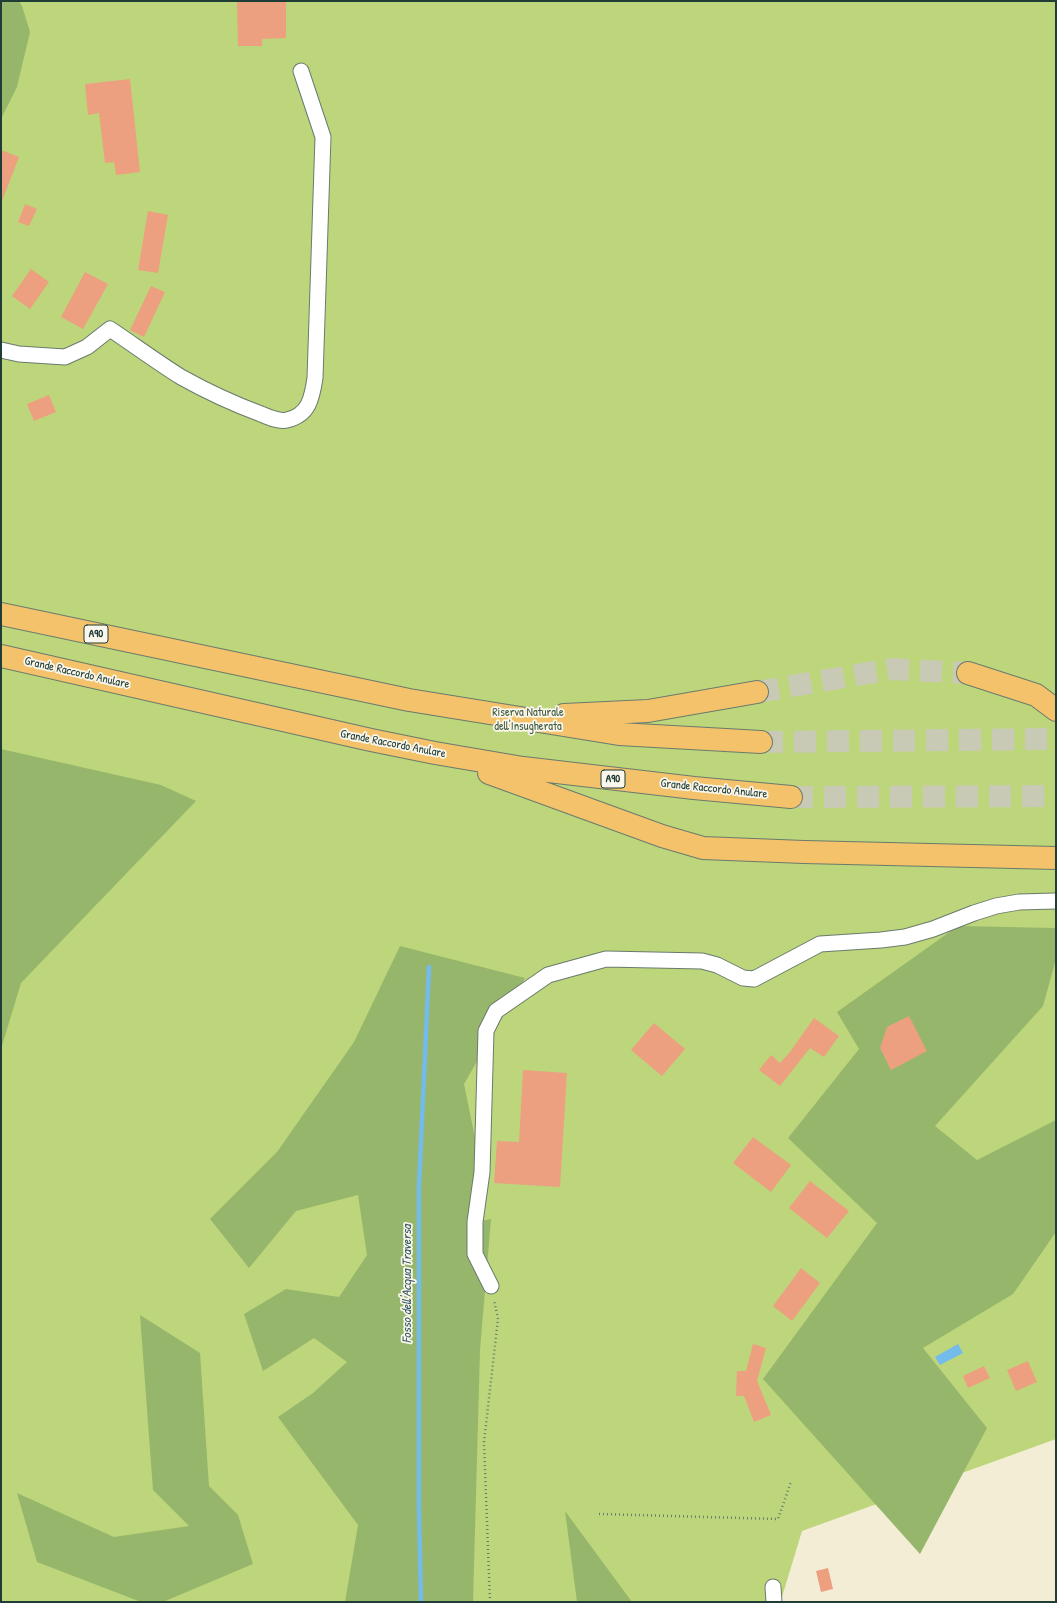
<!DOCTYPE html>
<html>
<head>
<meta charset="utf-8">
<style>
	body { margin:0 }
	#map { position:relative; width:1057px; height:1603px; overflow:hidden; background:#f3edd6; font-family:"Patrick Hand",sans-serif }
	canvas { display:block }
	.frame { position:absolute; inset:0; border:2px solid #1f3d34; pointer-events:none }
</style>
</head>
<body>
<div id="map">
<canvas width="1057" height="1603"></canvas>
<div class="frame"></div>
</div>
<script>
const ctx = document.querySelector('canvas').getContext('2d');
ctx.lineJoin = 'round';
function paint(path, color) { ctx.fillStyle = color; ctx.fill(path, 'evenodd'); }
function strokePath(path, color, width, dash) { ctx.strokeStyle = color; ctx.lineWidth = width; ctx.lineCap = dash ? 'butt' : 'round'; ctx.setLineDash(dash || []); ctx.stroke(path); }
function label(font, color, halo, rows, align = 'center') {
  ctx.font = font + ' "Patrick Hand",sans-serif'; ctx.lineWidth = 3.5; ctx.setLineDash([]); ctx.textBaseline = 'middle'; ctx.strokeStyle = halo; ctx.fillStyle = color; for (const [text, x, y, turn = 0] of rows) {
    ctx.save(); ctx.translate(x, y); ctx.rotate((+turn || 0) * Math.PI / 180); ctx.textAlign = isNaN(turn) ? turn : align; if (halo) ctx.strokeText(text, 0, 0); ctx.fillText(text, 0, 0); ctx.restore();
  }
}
paint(new Path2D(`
	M 1,1 L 1056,1 L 1056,1439 L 802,1531 L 782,1597 L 782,1602 L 1,1602 Z`), '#bdd67b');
paint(new Path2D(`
	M 1,1 L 19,1 L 22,6 L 30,32 L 17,87 L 1,119 Z
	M 1,749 L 161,785 L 196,801 L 21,983 L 1,1049 Z
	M 958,926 L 1056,928 L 1056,959 L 1043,1006 L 935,1126 L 977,1160 L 1056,1120 L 1056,1232 L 1013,1294 L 923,1348 L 987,1428 L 920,1554 L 763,1379 L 877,1223 L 788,1138 L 859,1049 L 837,1012 Z
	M 400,946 L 525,978 L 464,1084 L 482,1172 L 475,1222 L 491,1219 L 480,1350 L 473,1602 L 345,1602 L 358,1525 L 278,1417 L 313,1393 L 347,1362 L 314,1338 L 263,1371 L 244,1314 L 286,1289 L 339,1297 L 367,1255 L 358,1195 L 296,1211 L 249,1268 L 210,1219 L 277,1152 L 354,1042 Z
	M 140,1315 L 200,1353 L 209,1486 L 238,1515 L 253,1564 L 163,1602 L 141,1602 L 37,1562 L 17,1493 L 114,1537 L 189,1526 L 153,1490 Z
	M 565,1511 L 632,1602 L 577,1602 Z`), '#96b76b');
paint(new Path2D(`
	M 958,1344 L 963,1353 L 940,1365 L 935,1357 Z`), '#72bbea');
strokePath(new Path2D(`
	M 421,1602 L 419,1508 L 419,1186 L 429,967`), '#72bbea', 4.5);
paint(new Path2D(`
	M 237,2 L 286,2 L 286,38 L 262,39 L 262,46 L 238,46 Z
	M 130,79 L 140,172 L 116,175 L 114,162 L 105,163 L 99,113 L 88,115 L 85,84 Z
	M 1,150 L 19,157 L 2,201 L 1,201 Z
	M 25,204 L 37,209 L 29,226 L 18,222 Z
	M 148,211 L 168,215 L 158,273 L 138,270 Z
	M 31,269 L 49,282 L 30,309 L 12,296 Z
	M 85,272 L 108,284 L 83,329 L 61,317 Z
	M 151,286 L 165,292 L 144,337 L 130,330 Z
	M 49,395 L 56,412 L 34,421 L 27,404 Z
	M 909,1016 L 927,1051 L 891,1070 L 880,1048 L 887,1027 Z
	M 814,1018 L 839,1036 L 824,1057 L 810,1048 L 780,1086 L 759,1070 L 771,1055 L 780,1063 L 790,1052 Z
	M 654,1023 L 685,1049 L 662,1076 L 631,1050 Z
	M 523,1070 L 567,1073 L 560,1187 L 494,1183 L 497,1141 L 519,1142 Z
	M 753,1137 L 791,1165 L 771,1192 L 733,1163 Z
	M 810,1181 L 849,1211 L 827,1238 L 789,1208 Z
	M 801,1268 L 820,1283 L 792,1321 L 773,1306 Z
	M 753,1344 L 766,1348 L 757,1381 L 771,1415 L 754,1422 L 744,1396 L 736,1396 L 737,1371 L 746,1371 Z
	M 1028,1361 L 1037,1382 L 1016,1391 L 1007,1370 Z
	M 984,1366 L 990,1378 L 968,1388 L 963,1376 Z
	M 828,1568 L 833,1589 L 821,1592 L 816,1571 Z`), '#eca07f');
strokePath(new Path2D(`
	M 757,692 L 892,669 L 968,673
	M 761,742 L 1056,739
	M 791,797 L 1056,796`), '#c9cab6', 22, [22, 11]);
const minor = new Path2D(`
	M 1,350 L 19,354 L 65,357 L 87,347 L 110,329 C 134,345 157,362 181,377 C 206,391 234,404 261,414 C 268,417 279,422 287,420 C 309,415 312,398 315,378 L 323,137 L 301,71
	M 491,1286 L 475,1254 L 475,1222 L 482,1172 L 486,1031 L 496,1011 L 548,975 L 606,959 L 702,961 L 717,965 L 743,978 L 754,979 L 820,944 L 881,940 L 905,937 L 933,929 L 974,913 L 996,906 L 1019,902 L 1056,901
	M 773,1587 L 774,1602`);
const motorway = new Path2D(`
	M 1,614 L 409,700 L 619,734 L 761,742
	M 1,656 L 371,740 L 435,753 L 523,768 L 694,788 L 791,797
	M 968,673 L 1036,695 L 1056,710
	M 564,715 L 648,711 L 757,692
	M 489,773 L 662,836 L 703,848 L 804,852 L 1056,858`);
strokePath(minor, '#697b6d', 17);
strokePath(motorway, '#697b6d', 24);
strokePath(new Path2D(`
	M 599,1514 L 778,1519 L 791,1482
	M 490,1602 L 484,1442 L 498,1319 L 494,1300`), '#697b6d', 2.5, [1, 3]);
strokePath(minor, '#fff', 15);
strokePath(motorway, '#f3c26a', 22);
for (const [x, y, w] of [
	[96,634,24],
	[613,779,24]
]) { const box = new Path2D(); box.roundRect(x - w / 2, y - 9, w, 18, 3); ctx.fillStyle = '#fbf7ec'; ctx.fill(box); strokePath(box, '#1f3d34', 1); }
label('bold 11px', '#1f3d34', null, [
	["A90",96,634],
	["A90",613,779]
]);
label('12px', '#1f3d34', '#fbf7ec', [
	["Grande Raccordo Anulare",77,673,13],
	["Grande Raccordo Anulare",393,744,11],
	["Grande Raccordo Anulare",714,789,6]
]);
label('12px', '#3f5c42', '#fbf7ec', [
	["Riserva Naturale",528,713],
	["dell'Insugherata",528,727]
]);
label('italic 13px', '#345c62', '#fbf7ec', [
	["Fosso dell'Acqua Traversa",408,1284,-90]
]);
</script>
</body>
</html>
